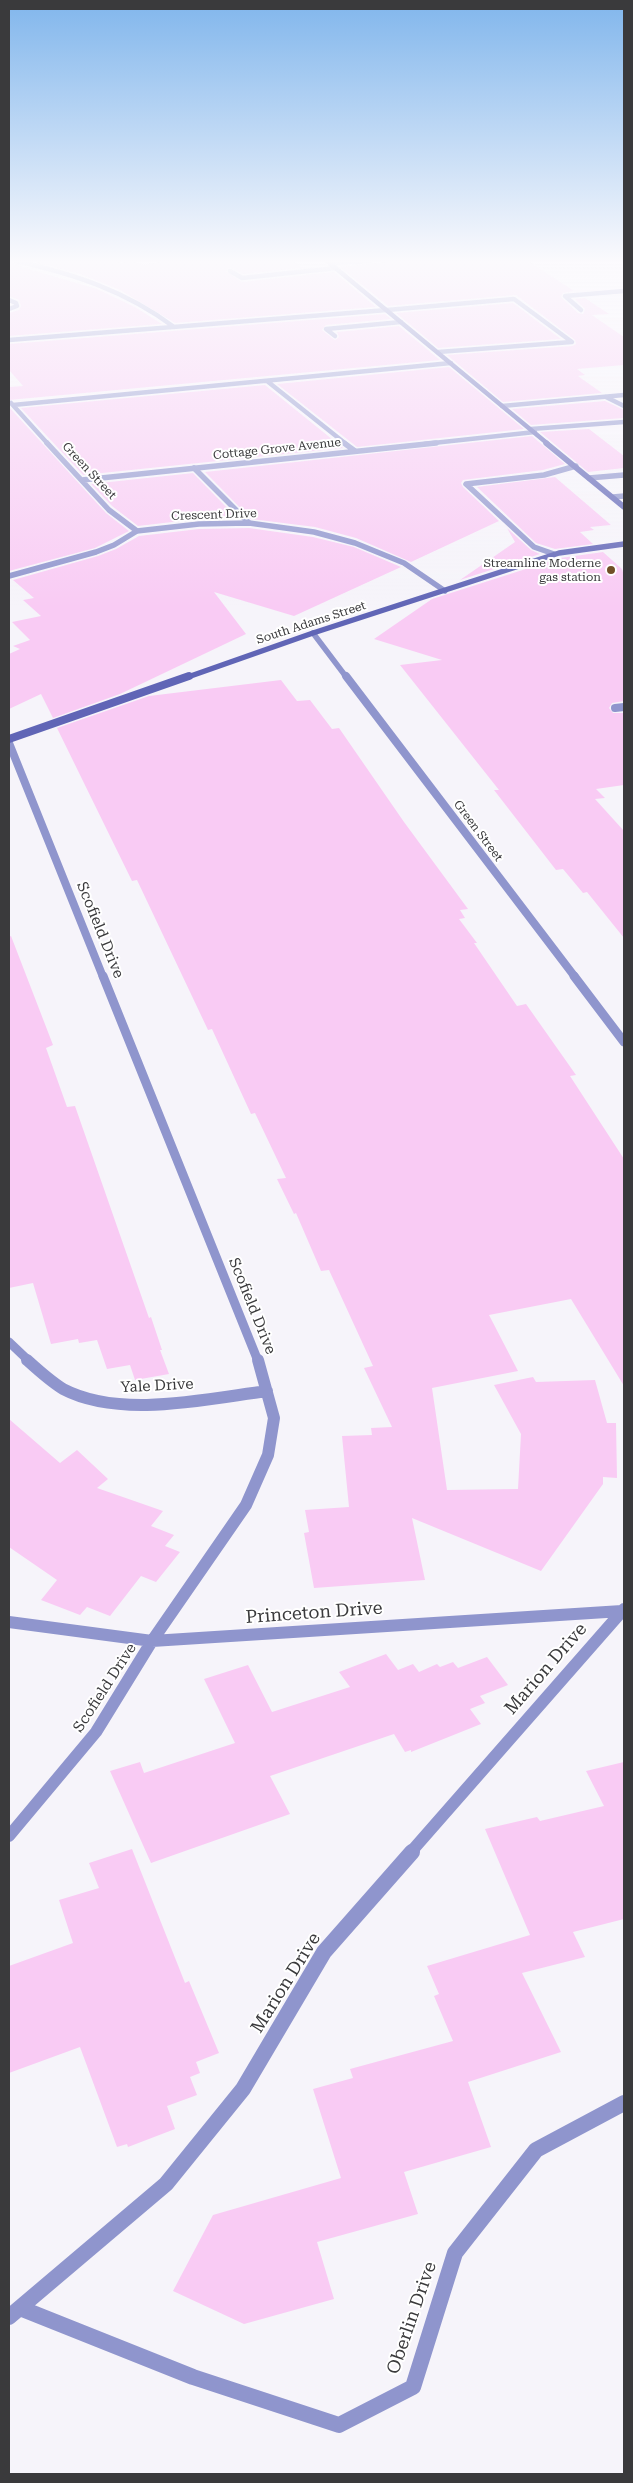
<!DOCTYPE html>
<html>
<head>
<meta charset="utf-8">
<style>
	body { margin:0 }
	#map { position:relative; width:633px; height:2483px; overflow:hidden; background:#f6f4fa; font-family:"Roboto Serif",serif }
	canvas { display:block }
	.frame { position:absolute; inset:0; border:10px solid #3a3a3c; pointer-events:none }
</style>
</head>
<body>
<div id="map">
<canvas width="633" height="2483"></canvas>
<div class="frame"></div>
</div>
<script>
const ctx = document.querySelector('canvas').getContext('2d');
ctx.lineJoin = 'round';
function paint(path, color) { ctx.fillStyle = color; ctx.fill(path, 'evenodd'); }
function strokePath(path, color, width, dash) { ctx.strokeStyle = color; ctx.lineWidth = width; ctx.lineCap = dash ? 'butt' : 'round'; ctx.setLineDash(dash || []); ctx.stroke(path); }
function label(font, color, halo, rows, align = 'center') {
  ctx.font = font + ' "Roboto Serif",serif'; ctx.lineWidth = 4; ctx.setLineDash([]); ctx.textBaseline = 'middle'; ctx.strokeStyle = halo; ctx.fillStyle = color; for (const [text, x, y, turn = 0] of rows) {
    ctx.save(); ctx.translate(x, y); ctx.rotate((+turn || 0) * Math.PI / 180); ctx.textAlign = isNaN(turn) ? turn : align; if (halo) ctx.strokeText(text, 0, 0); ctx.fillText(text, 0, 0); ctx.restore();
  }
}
paint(new Path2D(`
	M 9,261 L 12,261 L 15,265 L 97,289 L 135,307 L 162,324 L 9,336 L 9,313 L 19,310 L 21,306 L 19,300 L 9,296 Z
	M 32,261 L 113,261 L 121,263 L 130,261 L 144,265 L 166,261 L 293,261 L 300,267 L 309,267 L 243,274 L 230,267 L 226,271 L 242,282 L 334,272 L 376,307 L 175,323 L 120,290 L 80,274 Z
	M 396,261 L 528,261 L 574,291 L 563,293 L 561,297 L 578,313 L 583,314 L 585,309 L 575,299 L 585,298 L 609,314 L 592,315 L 624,337 L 624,365 L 577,369 L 585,375 L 578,376 L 602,393 L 503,402 L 447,355 L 572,346 L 576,344 L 575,340 L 516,295 L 388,306 L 340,267 Z
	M 513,303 L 561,339 L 438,348 L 396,313 Z
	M 385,314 L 391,319 L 326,325 L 322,330 L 335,340 L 339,337 L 337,332 L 399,326 L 440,360 L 9,400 L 9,387 L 23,386 L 9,370 L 9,344 Z
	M 449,367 L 524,429 L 357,447 L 277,384 Z
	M 265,385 L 343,448 L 83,475 L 21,408 Z
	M 605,401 L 624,410 L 624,418 L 531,425 L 512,409 Z
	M 9,407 L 106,513 L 129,531 L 95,548 L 9,571 Z
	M 589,429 L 624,456 L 624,468 L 588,472 L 540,432 Z
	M 532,436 L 565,464 L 543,470 L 463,480 L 461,483 L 463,487 L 499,521 L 411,562 L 356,538 L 315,527 L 251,519 L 205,472 Z
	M 193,473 L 238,519 L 198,519 L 138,526 L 112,506 L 91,484 Z
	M 555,477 L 611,525 L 590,527 L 594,530 L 580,532 L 593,544 L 555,549 L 536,543 L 477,487 Z
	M 249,528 L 313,537 L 354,547 L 401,567 L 294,616 L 214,592 L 246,634 L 120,694 L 53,718 L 41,694 L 9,709 L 9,654 L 20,649 L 13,646 L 30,640 L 12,622 L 41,616 L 23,600 L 34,598 L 13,580 L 98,556 L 116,549 L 139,536 L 199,529 Z
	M 507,528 L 531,550 L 540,554 L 460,580 L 515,542 Z
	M 603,552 L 622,569 L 624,576 L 624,701 L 612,703 L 609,708 L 613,713 L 624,713 L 624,785 L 596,789 L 605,798 L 595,799 L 624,831 L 624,938 L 587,892 L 583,893 L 563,869 L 556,870 L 494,790 L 499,790 L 400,665 L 442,660 L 374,639 L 432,599 L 560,558 Z
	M 281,680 L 297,701 L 310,700 L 332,729 L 339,728 L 404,822 L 468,909 L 460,910 L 465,918 L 459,919 L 477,943 L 474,943 L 517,1006 L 526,1004 L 576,1075 L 570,1076 L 624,1159 L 624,1386 L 571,1299 L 489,1315 L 518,1371 L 432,1388 L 447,1490 L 518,1489 L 521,1434 L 494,1385 L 533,1377 L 536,1382 L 595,1380 L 607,1423 L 616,1423 L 617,1478 L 603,1477 L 603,1484 L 541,1571 L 412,1518 L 425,1580 L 314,1588 L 304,1533 L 309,1532 L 305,1510 L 349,1507 L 342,1436 L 372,1435 L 371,1428 L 392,1427 L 364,1368 L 373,1366 L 329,1270 L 321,1271 L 296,1213 L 294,1214 L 277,1179 L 286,1178 L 255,1113 L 251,1114 L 212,1029 L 208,1030 L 137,880 L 132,881 L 57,728 L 149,696 Z
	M 11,936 L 53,1045 L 46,1048 L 67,1107 L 75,1106 L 149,1318 L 151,1317 L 162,1350 L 160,1350 L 169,1374 L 135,1380 L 130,1365 L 107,1369 L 97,1340 L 79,1343 L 78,1339 L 51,1344 L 33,1283 L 9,1288 L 9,937 Z
	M 9,1419 L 60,1463 L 77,1450 L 108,1479 L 97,1488 L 163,1511 L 151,1526 L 174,1535 L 165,1546 L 180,1552 L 156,1582 L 141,1576 L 110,1616 L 87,1607 L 80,1615 L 41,1600 L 57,1580 L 9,1547 Z
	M 386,1654 L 398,1670 L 413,1664 L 419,1672 L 437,1664 L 440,1667 L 453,1662 L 458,1668 L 487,1657 L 508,1685 L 480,1696 L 485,1703 L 470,1709 L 481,1724 L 411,1752 L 411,1750 L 405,1752 L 394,1734 L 270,1776 L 290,1814 L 151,1863 L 110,1771 L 140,1762 L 144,1773 L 235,1743 L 204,1679 L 248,1665 L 272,1712 L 350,1687 L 339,1672 Z
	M 624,1762 L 624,1919 L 573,1932 L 585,1957 L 522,1973 L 561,2052 L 468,2082 L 491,2147 L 404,2172 L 418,2214 L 317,2242 L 334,2299 L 244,2324 L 173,2291 L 213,2215 L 341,2178 L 313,2089 L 353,2078 L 350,2069 L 453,2041 L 434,1996 L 439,1994 L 427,1966 L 530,1935 L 485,1829 L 537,1817 L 540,1821 L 604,1806 L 586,1771 Z
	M 132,1849 L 185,1983 L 189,1981 L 219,2053 L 196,2062 L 200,2073 L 190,2077 L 197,2095 L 167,2106 L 175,2129 L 128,2147 L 127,2144 L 117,2147 L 80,2047 L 9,2073 L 9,1966 L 73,1943 L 59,1900 L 99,1888 L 89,1863 Z`), '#f9cbf4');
strokePath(new Path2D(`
	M 330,263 L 370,261
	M 230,271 L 242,278 L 336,268
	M 387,310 L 514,299 L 572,342 L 438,352
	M 581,310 L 565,296 L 624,291
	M 335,336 L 326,329 L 401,322
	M 606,397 L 624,406
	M 531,429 L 624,422`), '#8f95cd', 4.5);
strokePath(new Path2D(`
	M 194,468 L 249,523
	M 589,478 L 624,475
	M 613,497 L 624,496
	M 554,554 L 534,547 L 466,484 L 544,475 L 576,466`), '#8f95cd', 5.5);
strokePath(new Path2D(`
	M 615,708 L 624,707`), '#8f95cd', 8);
strokePath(new Path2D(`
	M 16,261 C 74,274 126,291 174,327
	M 9,300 L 16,303 L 17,306 L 9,309
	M 9,340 L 387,310
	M 267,381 L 346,444
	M 11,403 L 48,444
	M 13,405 L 451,363
	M 502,406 L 624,395
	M 424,444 L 535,432`), '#8f95cd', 4.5);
strokePath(new Path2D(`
	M 47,443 L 109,510 L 137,531
	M 344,443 L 355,451
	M 82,480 L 436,443
	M 9,576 L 96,552 L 114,545 L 137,531 L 199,524 L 249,523 L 314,532 L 355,543 L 404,563 L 445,591
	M 313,633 L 347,678`), '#8f95cd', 5.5);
strokePath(new Path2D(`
	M 346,676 L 575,977
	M 9,743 L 103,977`), '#8f95cd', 8);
strokePath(new Path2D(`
	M 103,976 L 258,1361
	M 574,976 L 624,1042
	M 9,1342 L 29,1361`), '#8f95cd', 9);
strokePath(new Path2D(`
	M 27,1360 C 38,1370 50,1381 63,1389 C 120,1419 206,1399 267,1391
	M 9,1622 L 152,1641 L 622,1611
	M 9,1836 L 96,1732 L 152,1641 L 246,1505 L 268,1455 L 274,1418 L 258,1360
	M 410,1853 L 624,1609`), '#8f95cd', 12);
strokePath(new Path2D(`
	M 20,2308 L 193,2377 L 339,2425 L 413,2387 L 455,2253 L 536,2150 L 624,2103
	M 9,2317 L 166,2184 L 243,2089 L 324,1952 L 412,1852`), '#8f95cd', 16);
strokePath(new Path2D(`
	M 327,261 L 548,444`), '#6065b6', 4.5);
strokePath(new Path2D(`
	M 546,443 L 624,507
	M 185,678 L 313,633 L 559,553 L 624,544`), '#6065b6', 5.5);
strokePath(new Path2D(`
	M 9,739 L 189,676`), '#6065b6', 8);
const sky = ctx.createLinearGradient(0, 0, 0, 608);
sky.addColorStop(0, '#81b6ec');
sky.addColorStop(0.43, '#fbfafd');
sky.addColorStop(1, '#fbfafd00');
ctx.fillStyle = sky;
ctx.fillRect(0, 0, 633, 608);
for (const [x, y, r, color] of [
	[611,570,5,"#704f26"]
]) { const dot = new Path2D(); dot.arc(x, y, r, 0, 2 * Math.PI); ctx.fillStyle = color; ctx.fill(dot); strokePath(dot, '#fff', 2); }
label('12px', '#3a3a3c', '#fff', [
	["Cottage Grove Avenue",277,449,-6],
	["Green Street",89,471,47],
	["Crescent Drive",214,515,-2],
	["South Adams Street",311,623,-18],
	["Green Street",478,831,53]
]);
label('12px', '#3a3a3c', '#fff', [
	["Streamline Moderne",601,563],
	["gas station",601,577]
], 'right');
label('15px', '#3a3a3c', '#fff', [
	["Scofield Drive",100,930,68],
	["Scofield Drive",252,1306,68],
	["Yale Drive",157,1386,-3],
	["Scofield Drive",105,1688,-57]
]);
label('18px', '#3a3a3c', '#fff', [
	["Princeton Drive",314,1613,-4],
	["Marion Drive",546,1669,-49],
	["Marion Drive",286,1983,-58],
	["Oberlin Drive",412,2318,-71]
]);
</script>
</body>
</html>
